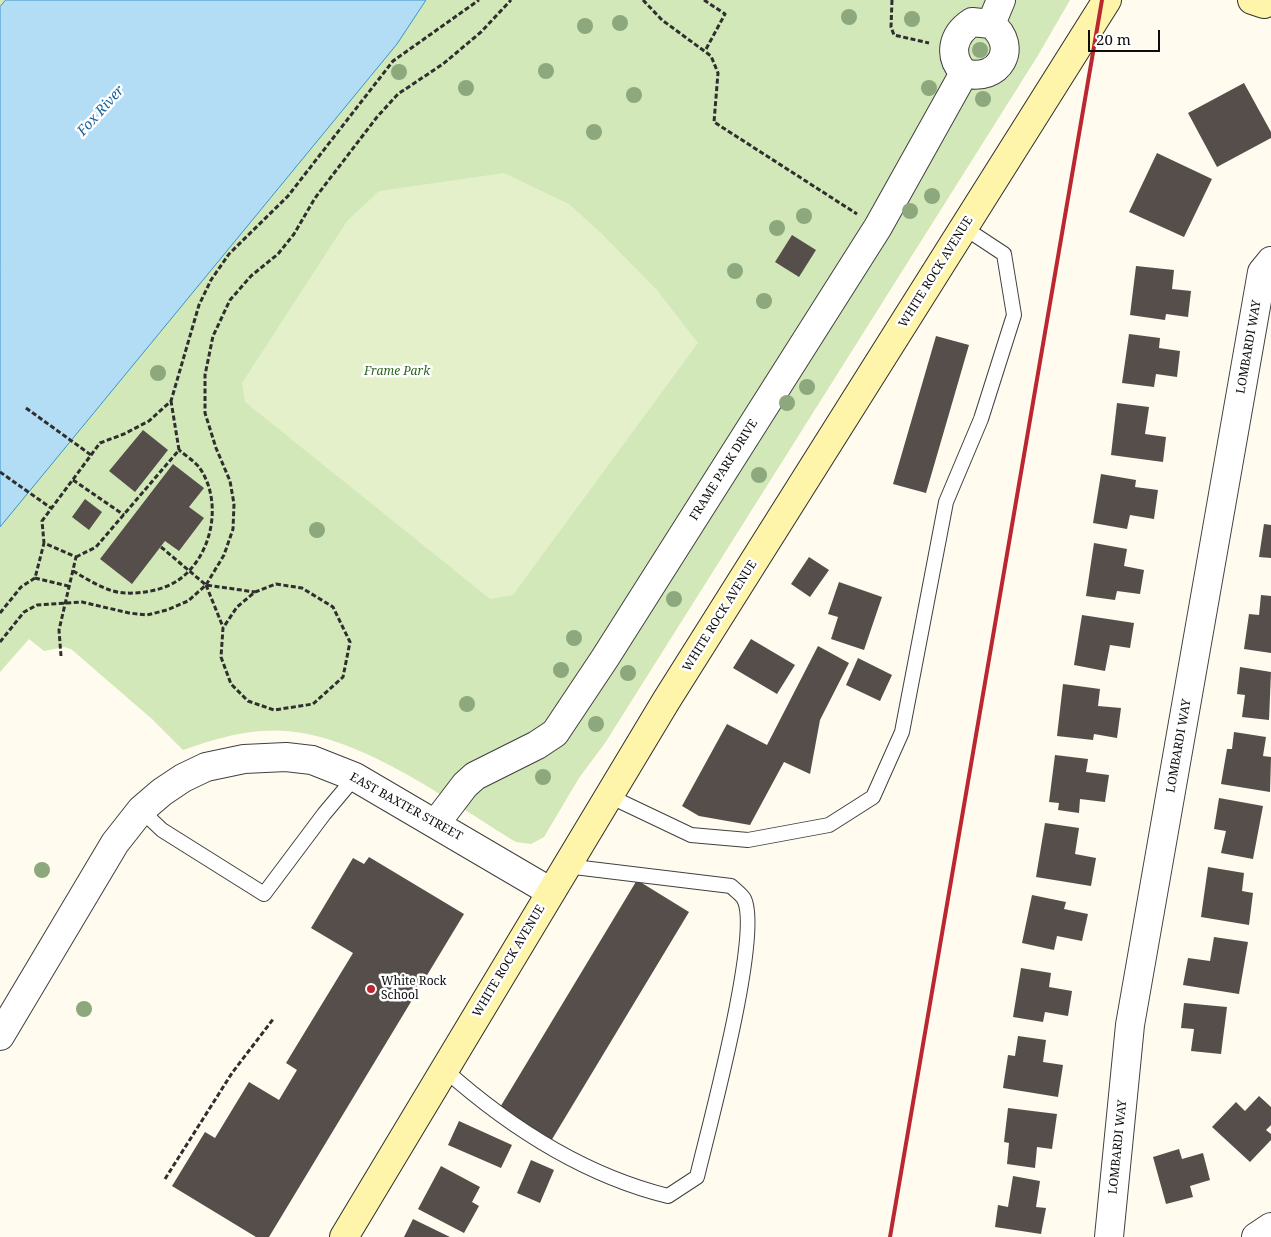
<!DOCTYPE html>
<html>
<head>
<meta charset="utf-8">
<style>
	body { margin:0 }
	#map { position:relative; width:1271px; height:1237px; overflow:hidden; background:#fffbee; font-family:"Noto Serif",serif }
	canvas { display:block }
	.scale { position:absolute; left:1088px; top:30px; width:72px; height:22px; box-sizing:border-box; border:2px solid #0d0d0d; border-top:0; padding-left:6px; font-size:15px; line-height:18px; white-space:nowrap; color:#0d0d0d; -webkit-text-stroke:4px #fff; paint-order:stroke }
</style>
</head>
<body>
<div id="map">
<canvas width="1271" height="1237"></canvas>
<div class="scale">20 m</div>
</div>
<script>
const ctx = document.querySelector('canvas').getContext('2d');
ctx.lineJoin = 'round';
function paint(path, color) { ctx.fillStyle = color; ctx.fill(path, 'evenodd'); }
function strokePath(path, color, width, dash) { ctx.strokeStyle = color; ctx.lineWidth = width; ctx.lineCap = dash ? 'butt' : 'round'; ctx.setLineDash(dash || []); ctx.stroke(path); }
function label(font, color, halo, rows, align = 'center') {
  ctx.font = font + ' "Noto Serif",serif'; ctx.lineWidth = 5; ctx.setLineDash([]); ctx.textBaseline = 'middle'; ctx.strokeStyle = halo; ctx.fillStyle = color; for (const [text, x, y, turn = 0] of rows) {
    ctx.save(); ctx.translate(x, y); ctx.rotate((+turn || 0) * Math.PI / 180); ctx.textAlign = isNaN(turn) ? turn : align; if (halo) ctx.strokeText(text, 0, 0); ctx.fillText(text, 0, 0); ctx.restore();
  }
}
paint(new Path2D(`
	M 0,0 L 1070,0 L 1037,57 L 605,743 L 579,778 L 544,837 L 531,844 L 516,842 C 445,799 347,723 261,731 C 234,733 209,741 183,750 L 152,719 L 71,649 L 64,647 L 44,651 L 29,639 L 0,672 Z`), '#d2e8b8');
paint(new Path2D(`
	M 504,173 L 569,204 L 600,232 L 657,290 L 698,343 L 513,595 L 490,599 L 245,402 L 242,383 L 347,221 L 379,191 Z`), '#e3f0ca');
const water = new Path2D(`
	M 6,0 L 426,0 L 397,44 L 0,527 L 0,7 Z`);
paint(water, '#b3ddf5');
strokePath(water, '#3b93cb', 1);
paint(new Path2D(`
	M 1244,83 L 1271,132 L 1271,138 L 1217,167 L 1188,113 Z
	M 1157,153 L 1212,179 L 1184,237 L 1129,212 Z
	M 792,235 L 816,250 L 799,277 L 775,262 Z
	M 1136,266 L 1174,270 L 1172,289 L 1191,291 L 1188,317 L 1166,314 L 1165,320 L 1130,315 Z
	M 1129,334 L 1160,338 L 1159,348 L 1180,351 L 1177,377 L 1156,374 L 1154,387 L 1122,383 Z
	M 936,336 L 969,345 L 926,493 L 893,484 Z
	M 1117,403 L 1149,407 L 1145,434 L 1166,437 L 1163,462 L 1111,455 Z
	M 143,430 L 168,450 L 135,492 L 109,471 Z
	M 173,464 L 204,488 L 189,507 L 204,518 L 179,551 L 165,541 L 132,584 L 100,559 Z
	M 1101,474 L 1136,480 L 1135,487 L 1158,490 L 1154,519 L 1130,515 L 1127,529 L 1093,523 Z
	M 85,499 L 102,512 L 89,530 L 72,517 Z
	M 1264,524 L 1271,525 L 1271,558 L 1259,557 Z
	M 1094,543 L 1127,549 L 1124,566 L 1144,570 L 1140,594 L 1117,591 L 1115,600 L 1086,596 Z
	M 809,557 L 829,570 L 810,597 L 791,584 Z
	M 839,582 L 882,597 L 864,650 L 831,639 L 838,617 L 828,614 Z
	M 1261,595 L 1271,596 L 1271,653 L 1244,649 L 1249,614 L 1259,615 Z
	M 1082,615 L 1134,623 L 1130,648 L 1110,645 L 1105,671 L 1074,665 Z
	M 751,639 L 795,665 L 777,694 L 733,668 Z
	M 818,646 L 849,663 L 820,720 L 810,774 L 784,762 L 750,825 L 699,816 L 682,806 L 727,724 L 767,745 Z
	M 858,658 L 892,675 L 880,701 L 846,685 Z
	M 1240,667 L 1271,672 L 1269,720 L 1242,717 L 1245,695 L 1237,694 Z
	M 1063,684 L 1100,689 L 1098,706 L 1121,708 L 1117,738 L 1094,734 L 1093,740 L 1057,736 Z
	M 1234,732 L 1266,737 L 1263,756 L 1271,757 L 1270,792 L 1221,784 L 1227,749 L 1232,749 Z
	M 1055,755 L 1088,759 L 1086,772 L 1109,775 L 1105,802 L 1080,799 L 1079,813 L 1058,810 L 1059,803 L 1049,802 Z
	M 1219,798 L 1263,806 L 1253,859 L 1221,853 L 1226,831 L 1214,829 Z
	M 1045,823 L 1079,828 L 1075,854 L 1096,858 L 1091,886 L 1036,877 Z
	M 369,857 L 464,914 L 269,1237 L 256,1237 L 172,1186 L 205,1132 L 215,1138 L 249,1082 L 279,1100 L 297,1070 L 286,1063 L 353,953 L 311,928 L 353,858 L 364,864 Z
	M 1208,867 L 1244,873 L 1242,891 L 1253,893 L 1249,925 L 1201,917 Z
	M 637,880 L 689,912 L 551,1141 L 499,1109 Z
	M 1032,895 L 1066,902 L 1064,909 L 1088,914 L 1082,941 L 1057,936 L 1054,950 L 1022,943 Z
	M 1214,937 L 1248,942 L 1239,994 L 1183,985 L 1188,958 L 1210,961 Z
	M 1021,968 L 1051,973 L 1049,987 L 1072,991 L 1068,1016 L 1045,1012 L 1043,1022 L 1013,1017 Z
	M 1184,1003 L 1227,1007 L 1221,1054 L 1191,1051 L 1194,1029 L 1181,1028 Z
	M 1018,1036 L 1046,1040 L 1043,1062 L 1063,1065 L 1058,1097 L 1003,1088 L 1008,1055 L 1015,1056 Z
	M 1259,1096 L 1271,1107 L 1271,1125 L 1266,1130 L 1271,1134 L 1271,1140 L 1250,1162 L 1212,1127 L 1236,1102 L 1245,1111 Z
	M 1008,1108 L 1057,1114 L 1052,1149 L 1037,1147 L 1035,1168 L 1007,1164 L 1009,1143 L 1004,1142 Z
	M 459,1121 L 512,1145 L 501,1168 L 448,1145 Z
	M 1179,1149 L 1182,1159 L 1203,1153 L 1210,1180 L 1190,1186 L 1193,1197 L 1166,1204 L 1153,1157 Z
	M 531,1160 L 554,1170 L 540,1203 L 517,1193 Z
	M 441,1166 L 480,1187 L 472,1202 L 479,1206 L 464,1233 L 418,1209 Z
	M 1013,1176 L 1040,1181 L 1036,1207 L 1046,1208 L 1041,1234 L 995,1227 L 998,1205 L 1008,1207 Z
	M 413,1219 L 450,1237 L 404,1237 Z`), '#564e4a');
const lane = new Path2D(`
	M 609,796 L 691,835 L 748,840 L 829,825 L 873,797 L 902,732 L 946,502 L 981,419 L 1014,315 L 1004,254 L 963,227
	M 141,810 L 162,830 L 264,894 L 324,814 L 355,777
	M 444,1069 C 509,1127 583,1175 668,1196 L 697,1177 C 708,1130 762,934 744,899 C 742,895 735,890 731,886 L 566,866`);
const street = new Path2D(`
	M 972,22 L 991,24 C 1020,47 999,83 964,73 C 948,56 952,35 972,22 Z
	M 991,24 L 1001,0
	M 436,823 L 465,785 L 475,776 L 537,745 L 555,733 L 605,658 L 878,227 L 964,73
	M 0,1036 L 115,843 L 141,810 L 162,792 L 183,778 L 206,767 L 244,759 L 286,757 L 312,760 L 355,777 L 551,892
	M 1109,1237 L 1130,1025 L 1262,272 L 1271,261
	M 1256,1237 L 1271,1227`);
const secondary = new Path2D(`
	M 1252,0 L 1264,4
	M 344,1237 L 666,701 L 1107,0`);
strokePath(lane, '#404040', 16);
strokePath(street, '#404040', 30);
strokePath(secondary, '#2f2f2f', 30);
strokePath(new Path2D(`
	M 643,0 L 662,20 L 711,56 L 718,73 L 714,122 L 857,214
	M 704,0 L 725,14 L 705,51
	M 892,0 L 891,27 L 894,35 L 929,43
	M 26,408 L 91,455
	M 0,472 L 51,508
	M 73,480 L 124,515
	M 161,547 L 206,585 L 255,592
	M 76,557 L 96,547 L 179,450 L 171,401
	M 73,571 C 89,580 106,592 125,593 C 142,594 163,590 177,581 C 212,558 224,502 199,467 C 194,461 185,455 179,450
	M 35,578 L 68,586
	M 276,584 L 302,588 L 333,607 L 350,642 L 343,677 L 313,704 L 274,710 L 248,701 L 231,684 L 221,657 L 223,628 L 237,607 L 255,592 Z
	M 206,585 L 223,627
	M 0,613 L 21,587 L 35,578 L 44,543
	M 0,642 L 24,612 L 37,605 L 82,602 L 129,613 L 147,615 L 167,610 L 188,601 L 206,585 L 224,555 L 233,529 L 234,504 L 230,481 L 216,448 L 205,413 L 205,375 L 213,336 L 230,300 L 251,276 L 278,254 L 294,234 L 315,198 L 377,117 L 398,94 L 443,64 L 481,32 L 511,0
	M 61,656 L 59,630 L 76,557 L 44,543 L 42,521 L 100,443 L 124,434 L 149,421 L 171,401 L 199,305 L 211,280 L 229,254 L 288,196 L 393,61 L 479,0
	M 165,1179 L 232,1073 L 274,1018`), '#2f2f2f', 3, [5, 2.5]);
strokePath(lane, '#fff', 14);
strokePath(street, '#fff', 28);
strokePath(secondary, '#fef4aa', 28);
strokePath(new Path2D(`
	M 890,1237 L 1102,0`), '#bb2730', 4);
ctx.fillStyle = '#8ca87c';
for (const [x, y] of [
	[849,17],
	[912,19],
	[620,23],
	[585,26],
	[980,50],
	[546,71],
	[399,72],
	[466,88],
	[929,88],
	[634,95],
	[983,99],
	[594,132],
	[932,196],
	[910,211],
	[804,216],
	[777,228],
	[735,271],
	[764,301],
	[158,373],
	[807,387],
	[787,403],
	[759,475],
	[317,530],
	[674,599],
	[574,638],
	[561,670],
	[628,673],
	[467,704],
	[596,724],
	[543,777],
	[42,870],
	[84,1009]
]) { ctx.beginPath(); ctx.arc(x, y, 8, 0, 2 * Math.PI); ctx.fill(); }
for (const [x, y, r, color] of [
	[371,989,5,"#bb2730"]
]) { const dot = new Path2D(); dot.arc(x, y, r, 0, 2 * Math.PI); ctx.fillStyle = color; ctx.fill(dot); strokePath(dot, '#fff', 2); }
label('12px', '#0d0d0d', '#fff', [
	["WHITE ROCK AVENUE",936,272,-58],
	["LOMBARDI WAY",1249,347,-80],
	["FRAME PARK DRIVE",724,470,-58],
	["WHITE ROCK AVENUE",720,616,-58],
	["LOMBARDI WAY",1179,746,-80],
	["EAST BAXTER STREET",406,807,29],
	["WHITE ROCK AVENUE",509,961,-59],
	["LOMBARDI WAY",1118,1147,-84]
]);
label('italic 12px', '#2e641e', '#fff', [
	["Frame Park",397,372]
]);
label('12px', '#0d0d0d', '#fff', [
	["White Rock",381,982],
	["School",381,996]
], 'left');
label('italic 14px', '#18649d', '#fff', [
	["Fox River",101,111,-48]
]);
</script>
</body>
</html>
